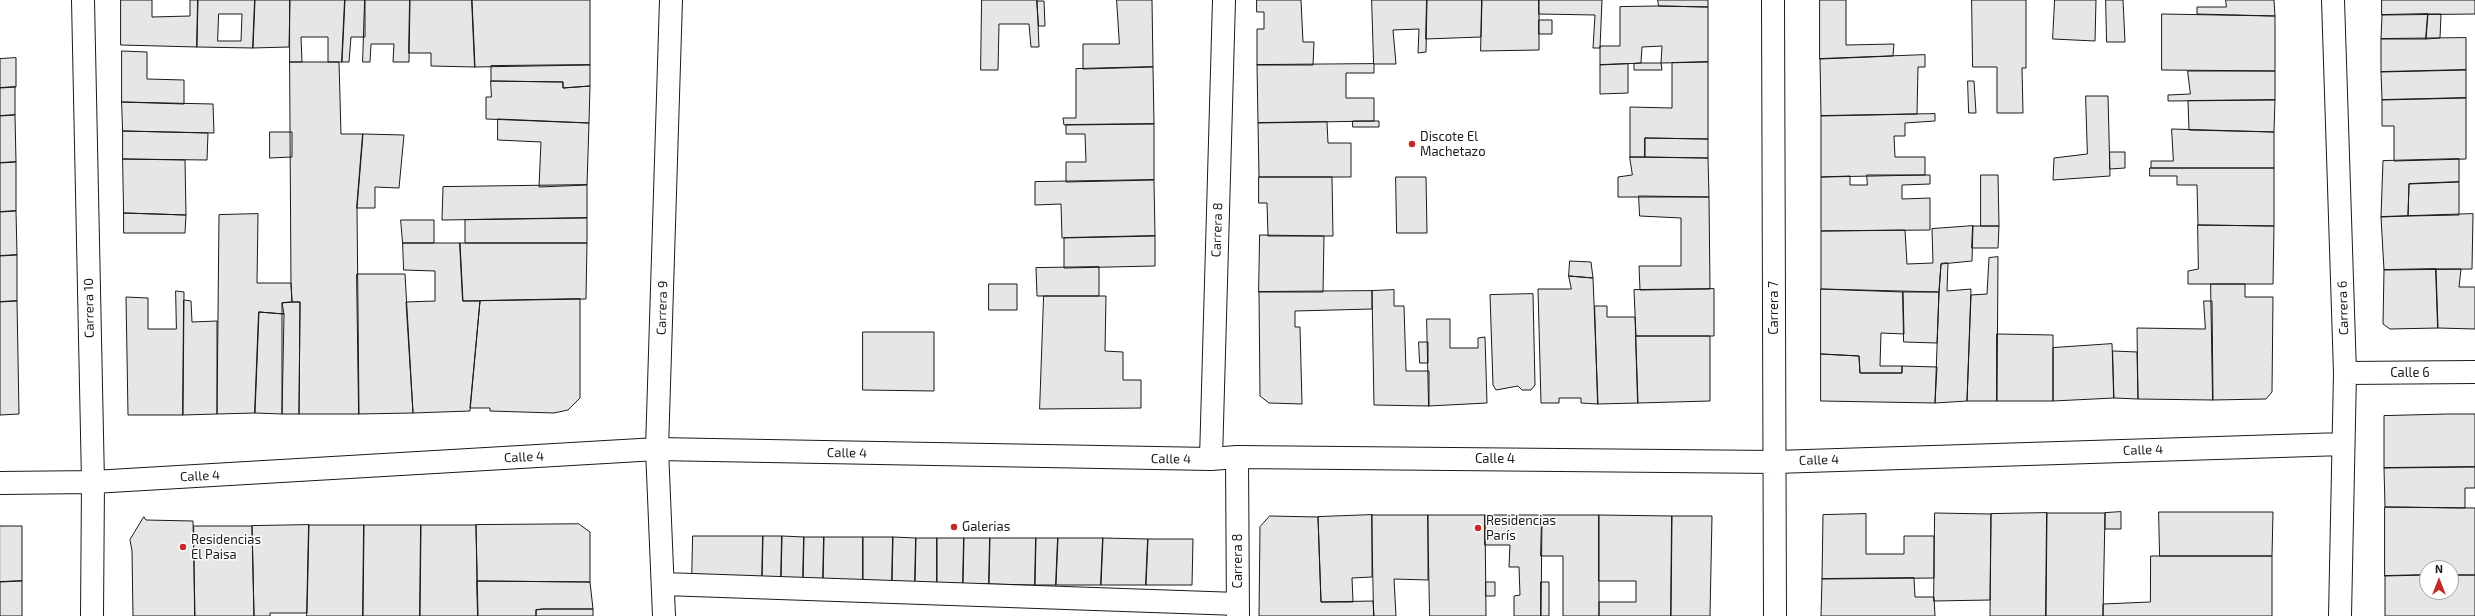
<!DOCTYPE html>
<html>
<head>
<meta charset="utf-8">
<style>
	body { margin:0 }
	#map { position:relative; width:2475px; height:616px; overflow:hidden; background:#fff; font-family:"Exo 2",sans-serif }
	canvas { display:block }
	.north { position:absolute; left:2419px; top:560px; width:40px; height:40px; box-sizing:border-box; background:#fff; border:1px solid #a3a3a3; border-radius:50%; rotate:0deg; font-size:11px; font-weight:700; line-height:16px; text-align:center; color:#1a1a1a }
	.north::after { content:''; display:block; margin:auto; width:14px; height:18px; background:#c62828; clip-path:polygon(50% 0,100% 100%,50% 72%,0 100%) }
</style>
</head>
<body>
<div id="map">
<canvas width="2475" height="616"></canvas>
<div class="north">N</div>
</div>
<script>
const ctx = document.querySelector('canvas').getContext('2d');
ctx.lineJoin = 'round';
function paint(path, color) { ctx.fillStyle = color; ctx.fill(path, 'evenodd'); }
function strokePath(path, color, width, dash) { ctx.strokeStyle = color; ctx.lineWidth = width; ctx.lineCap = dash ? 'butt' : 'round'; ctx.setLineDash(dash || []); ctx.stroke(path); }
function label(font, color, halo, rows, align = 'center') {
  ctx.font = font + ' "Exo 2",sans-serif'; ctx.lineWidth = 3; ctx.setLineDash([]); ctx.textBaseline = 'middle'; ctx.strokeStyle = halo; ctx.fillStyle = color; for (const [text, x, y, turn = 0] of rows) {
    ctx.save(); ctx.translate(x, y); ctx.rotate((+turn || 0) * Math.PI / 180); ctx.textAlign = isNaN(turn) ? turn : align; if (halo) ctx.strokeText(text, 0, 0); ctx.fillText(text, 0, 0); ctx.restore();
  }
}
const building = new Path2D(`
	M 121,0 L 152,0 L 152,17 L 190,16 L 190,0 L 198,0 L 197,47 L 121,45 Z
	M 198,0 L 255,0 L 253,48 L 197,47 ZM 219,14 L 242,14 L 241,41 L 218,41 Z
	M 255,0 L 290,0 L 289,47 L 253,48 Z
	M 290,0 L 345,0 L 342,62 L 328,62 L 328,37 L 301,37 L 302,62 L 290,62 Z
	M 345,0 L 365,0 L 365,37 L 351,37 L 349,62 L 342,62 Z
	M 365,0 L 410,0 L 409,62 L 393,62 L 394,44 L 371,44 L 370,62 L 363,62 Z
	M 410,0 L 472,0 L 475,67 L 431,66 L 431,53 L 409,53 Z
	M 472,0 L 590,0 L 590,65 L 475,67 Z
	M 982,0 L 1037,0 L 1039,47 L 1031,47 L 1029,24 L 999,24 L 998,70 L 981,70 Z
	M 1117,0 L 1152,0 L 1153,67 L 1083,69 L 1083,44 L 1119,44 Z
	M 1257,0 L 1301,0 L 1303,42 L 1314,42 L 1313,65 L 1257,65 L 1257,29 L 1264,29 L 1264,12 L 1257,12 Z
	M 1372,0 L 1427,0 L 1426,52 L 1418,53 L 1419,29 L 1393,30 L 1396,64 L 1374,64 Z
	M 1427,0 L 1482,0 L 1481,37 L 1426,39 Z
	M 1482,0 L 1539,0 L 1539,50 L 1481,51 Z
	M 1539,0 L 1602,0 L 1600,48 L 1593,48 L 1595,15 L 1539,14 Z
	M 1658,0 L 1708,0 L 1708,7 L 1659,6 Z
	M 1820,0 L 1846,0 L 1846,45 L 1894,44 L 1893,56 L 1820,59 Z
	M 1972,0 L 2026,0 L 2026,68 L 2022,68 L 2023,113 L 1997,113 L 1997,67 L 1973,67 Z
	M 2055,0 L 2096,0 L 2095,41 L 2053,39 Z
	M 2106,0 L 2123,0 L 2125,42 L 2107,42 Z
	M 2226,0 L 2274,0 L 2275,16 L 2197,14 L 2197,7 L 2226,7 Z
	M 2382,0 L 2475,0 L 2475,14 L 2382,15 Z
	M 1037,1 L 1044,1 L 1045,26 L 1039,26 Z
	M 1659,6 L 1708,7 L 1708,62 L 1661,63 L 1662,46 L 1642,47 L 1641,63 L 1600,65 L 1600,46 L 1620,46 L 1620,7 Z
	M 2162,14 L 2275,16 L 2275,71 L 2162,70 Z
	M 2428,14 L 2441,14 L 2440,38 L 2426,39 Z
	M 2428,14 L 2426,39 L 2381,39 L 2382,15 Z
	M 1539,20 L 1552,20 L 1552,34 L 1539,34 Z
	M 2466,38 L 2466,70 L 2381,72 L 2381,39 Z
	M 122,51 L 147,52 L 147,79 L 184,80 L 184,104 L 122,102 Z
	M 1925,55 L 1925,67 L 1918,67 L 1917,114 L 1821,116 L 1820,59 Z
	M 16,58 L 16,87 L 0,88 L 0,59 Z
	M 290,62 L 339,62 L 341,134 L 363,134 L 357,208 L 359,414 L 299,414 L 300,302 L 292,302 L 291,283 Z
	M 1708,62 L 1708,139 L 1645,138 L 1645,157 L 1630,157 L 1630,107 L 1672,108 L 1672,63 Z
	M 1641,63 L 1661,63 L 1662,70 L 1634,70 L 1634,64 Z
	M 1374,64 L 1374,73 L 1346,73 L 1346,98 L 1374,98 L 1374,121 L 1258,123 L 1257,65 Z
	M 1628,64 L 1628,93 L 1600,94 L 1600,65 Z
	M 590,65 L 590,86 L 563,88 L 563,82 L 491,81 L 491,66 Z
	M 1153,67 L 1154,124 L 1064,125 L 1063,118 L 1076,118 L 1076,69 Z
	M 2466,70 L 2466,98 L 2382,100 L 2381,72 Z
	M 2188,71 L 2275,71 L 2275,100 L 2168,101 L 2168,95 L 2190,94 Z
	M 491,81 L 563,82 L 563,88 L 590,86 L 589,123 L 486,119 L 486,97 L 491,97 Z
	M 1968,81 L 1974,81 L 1976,113 L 1969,113 Z
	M 15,87 L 15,115 L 0,116 L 0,88 Z
	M 2086,96 L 2108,96 L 2110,176 L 2053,180 L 2054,158 L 2087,154 Z
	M 2466,98 L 2466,159 L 2394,161 L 2394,126 L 2382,126 L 2382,100 Z
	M 2275,100 L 2274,132 L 2189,130 L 2188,101 Z
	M 122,102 L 213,104 L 214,133 L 123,131 Z
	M 1935,114 L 1935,121 L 1905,123 L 1905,136 L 1894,136 L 1895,157 L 1925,157 L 1925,175 L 1821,177 L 1821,116 Z
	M 15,115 L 16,162 L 0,163 L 0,116 Z
	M 498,119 L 589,123 L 587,185 L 539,187 L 541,142 L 498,140 Z
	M 1353,121 L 1379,121 L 1379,127 L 1353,127 Z
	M 1327,122 L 1328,143 L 1351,143 L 1351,177 L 1259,177 L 1258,123 Z
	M 1154,124 L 1154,180 L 1066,182 L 1066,162 L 1086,162 L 1085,134 L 1066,134 L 1066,125 Z
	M 2172,129 L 2274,132 L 2274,168 L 2151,168 L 2151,161 L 2173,161 Z
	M 123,131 L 208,133 L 207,160 L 123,159 Z
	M 270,132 L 292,132 L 292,157 L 270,158 Z
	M 363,134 L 404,135 L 399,188 L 375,187 L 375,208 L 357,208 Z
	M 1645,138 L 1708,139 L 1708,158 L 1645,157 Z
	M 2110,152 L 2125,152 L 2125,168 L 2110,169 Z
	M 1630,157 L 1708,158 L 1709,197 L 1618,197 L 1618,177 L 1632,175 Z
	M 123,159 L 185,160 L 186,215 L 124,213 Z
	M 2459,159 L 2459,182 L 2409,184 L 2408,216 L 2381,217 L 2383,161 Z
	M 16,162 L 16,211 L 0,212 L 0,163 Z
	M 2150,168 L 2274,168 L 2274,226 L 2198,225 L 2197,185 L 2177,185 L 2177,176 L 2150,176 Z
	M 1867,175 L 1930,175 L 1930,184 L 1902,185 L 1902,199 L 1930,198 L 1930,230 L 1821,231 L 1821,177 L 1850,176 L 1850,185 L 1867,185 Z
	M 1981,175 L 1998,175 L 1999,226 L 1981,226 Z
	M 1259,177 L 1332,177 L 1333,236 L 1268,236 L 1267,203 L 1259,203 Z
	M 1396,177 L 1426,177 L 1427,233 L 1397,233 Z
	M 1154,180 L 1155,236 L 1062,238 L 1061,204 L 1035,205 L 1035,182 Z
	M 2459,182 L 2459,215 L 2408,216 L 2409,184 Z
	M 587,185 L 587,218 L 442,220 L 443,187 Z
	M 1639,196 L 1709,197 L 1710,289 L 1640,290 L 1639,266 L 1681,266 L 1681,218 L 1640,216 Z
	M 16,211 L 17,255 L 0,256 L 0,212 Z
	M 124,213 L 186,215 L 185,233 L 124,233 Z
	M 258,214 L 257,283 L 291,283 L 292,302 L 282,303 L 284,314 L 259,312 L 255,413 L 217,414 L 219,215 Z
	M 2473,214 L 2472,269 L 2384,270 L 2381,217 Z
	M 587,218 L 587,243 L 465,243 L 465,220 Z
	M 401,220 L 434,220 L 434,243 L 403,243 Z
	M 2198,225 L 2274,226 L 2273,284 L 2188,284 L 2188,271 L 2198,269 Z
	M 1973,226 L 1999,226 L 1998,248 L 1972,248 Z
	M 1973,226 L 1972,261 L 1941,264 L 1939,292 L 1821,289 L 1821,231 L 1905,230 L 1907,264 L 1933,263 L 1932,229 Z
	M 1260,235 L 1324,236 L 1323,292 L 1259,292 Z
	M 1155,236 L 1155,266 L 1064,268 L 1064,238 Z
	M 403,243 L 460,243 L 463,301 L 480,301 L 470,411 L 413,413 L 406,302 L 435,301 L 435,271 L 404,270 Z
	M 460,243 L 587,243 L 586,299 L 463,301 Z
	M 17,255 L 17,301 L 0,302 L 0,256 Z
	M 1998,257 L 1997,401 L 1967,401 L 1971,295 L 1987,294 L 1989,258 Z
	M 1570,261 L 1591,262 L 1593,278 L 1569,276 Z
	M 1944,263 L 1948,263 L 1947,291 L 1971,289 L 1967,401 L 1935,403 L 1939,292 L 1941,264 Z
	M 1099,267 L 1099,296 L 1037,296 L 1036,268 Z
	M 2436,269 L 2461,269 L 2459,287 L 2475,287 L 2475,329 L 2438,328 Z
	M 2436,269 L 2438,328 L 2390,329 L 2383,324 L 2384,270 Z
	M 357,274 L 405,274 L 413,413 L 359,414 Z
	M 1569,276 L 1593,278 L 1598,404 L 1581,403 L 1581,398 L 1559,398 L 1559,403 L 1541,403 L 1538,289 L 1571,289 Z
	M 989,284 L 1017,284 L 1017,310 L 989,310 Z
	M 2211,284 L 2245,284 L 2245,297 L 2273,297 L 2272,392 L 2266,399 L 2213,400 Z
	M 1714,289 L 1714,336 L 1636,336 L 1634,290 Z
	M 1821,289 L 1903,292 L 1904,334 L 1881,333 L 1880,366 L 1902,366 L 1902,373 L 1860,373 L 1859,356 L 1821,354 Z
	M 1394,290 L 1394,306 L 1404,306 L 1406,371 L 1429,371 L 1429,406 L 1374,405 L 1372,291 Z
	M 176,291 L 184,292 L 183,415 L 128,415 L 126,297 L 148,298 L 148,329 L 176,329 Z
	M 1372,291 L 1372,309 L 1295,311 L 1295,327 L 1300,327 L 1302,404 L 1269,403 L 1260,396 L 1259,292 Z
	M 1903,292 L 1939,292 L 1937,343 L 1904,342 Z
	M 1533,294 L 1535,385 L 1531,390 L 1522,390 L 1518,386 L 1496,390 L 1493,385 L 1490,295 Z
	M 1044,296 L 1106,296 L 1105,351 L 1123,352 L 1123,380 L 1141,380 L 1141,408 L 1040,409 Z
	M 580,299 L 580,398 L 568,410 L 554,413 L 490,411 L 490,408 L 470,408 L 480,301 Z
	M 184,300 L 191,301 L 192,322 L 217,321 L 217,414 L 183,415 Z
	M 17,301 L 19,414 L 0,415 L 0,302 Z
	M 2204,301 L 2212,301 L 2213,400 L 2138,399 L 2137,328 L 2205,329 Z
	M 292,302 L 300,302 L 299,414 L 282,414 L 282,303 Z
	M 1595,306 L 1607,306 L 1607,317 L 1635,317 L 1638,403 L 1598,404 Z
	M 259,312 L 284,314 L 282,414 L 255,413 Z
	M 1427,319 L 1450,319 L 1450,348 L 1478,348 L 1478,338 L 1485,337 L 1487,403 L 1429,406 Z
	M 863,332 L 934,332 L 934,391 L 863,390 Z
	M 1997,334 L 2053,335 L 2053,401 L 1997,401 Z
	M 1636,336 L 1710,336 L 1710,401 L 1638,403 Z
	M 1419,342 L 1428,342 L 1428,363 L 1420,363 Z
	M 2112,344 L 2114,398 L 2053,401 L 2053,348 Z
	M 2113,351 L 2137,352 L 2138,399 L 2114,398 Z
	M 1821,354 L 1859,356 L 1860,373 L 1902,373 L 1902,366 L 1937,367 L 1935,403 L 1821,401 Z
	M 2448,414 L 2475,414 L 2475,467 L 2384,468 L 2384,416 Z
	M 2475,467 L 2475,488 L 2465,488 L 2465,508 L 2385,507 L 2384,468 Z
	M 2385,507 L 2475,508 L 2475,575 L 2451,575 L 2451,568 L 2427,568 L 2427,575 L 2385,576 Z
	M 2121,512 L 2121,529 L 2105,529 L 2105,513 Z
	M 2159,512 L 2273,512 L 2272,556 L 2160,556 Z
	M 1935,513 L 1991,514 L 1990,600 L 1934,601 Z
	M 2047,513 L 2046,616 L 1990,616 L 1991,514 Z
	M 2047,513 L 2105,513 L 2103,616 L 2046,616 Z
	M 1866,514 L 1866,554 L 1904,554 L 1904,536 L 1934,536 L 1934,578 L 1822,579 L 1823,515 Z
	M 1372,515 L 1428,515 L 1428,580 L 1394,579 L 1396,616 L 1374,616 Z
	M 1372,515 L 1372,577 L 1352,578 L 1353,602 L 1321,602 L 1318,517 Z
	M 1428,515 L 1485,515 L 1486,616 L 1430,616 Z
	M 1485,515 L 1542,515 L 1541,616 L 1514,616 L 1514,596 L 1520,595 L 1519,567 L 1509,567 L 1510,545 L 1485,545 Z
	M 1542,515 L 1599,515 L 1599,616 L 1563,616 L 1563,556 L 1541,556 Z
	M 1599,515 L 1672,516 L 1671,616 L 1599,616 L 1599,602 L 1636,602 L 1636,581 L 1599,581 Z
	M 1270,516 L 1318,517 L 1321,602 L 1373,601 L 1374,616 L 1259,616 L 1260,527 Z
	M 1672,516 L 1712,516 L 1710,616 L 1671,616 Z
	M 144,517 L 146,520 L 193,521 L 195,616 L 133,616 L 132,551 L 130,540 Z
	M 579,524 L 590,532 L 590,582 L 477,581 L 476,525 Z
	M 309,525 L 307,613 L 270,613 L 270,616 L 254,616 L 252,526 Z
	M 309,525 L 364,525 L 363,616 L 307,616 Z
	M 364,525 L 421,525 L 420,616 L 363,616 Z
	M 421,525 L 476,525 L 478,616 L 420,616 Z
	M 0,526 L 22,526 L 22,581 L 0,582 Z
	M 194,526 L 252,526 L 254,616 L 195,616 Z
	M 693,536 L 763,536 L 762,583 L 692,583 Z
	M 763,536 L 782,536 L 781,583 L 762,583 Z
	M 782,536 L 804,537 L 803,584 L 781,583 Z
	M 804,537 L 824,537 L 823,584 L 803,584 Z
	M 824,537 L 863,537 L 863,584 L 823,584 Z
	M 863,537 L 893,537 L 892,584 L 863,584 Z
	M 893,537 L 916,538 L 915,584 L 892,584 Z
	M 916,538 L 937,538 L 937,584 L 915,584 Z
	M 937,538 L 964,538 L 963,584 L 937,584 Z
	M 964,538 L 990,538 L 989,584 L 963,584 Z
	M 990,538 L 1036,538 L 1035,585 L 989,584 Z
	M 1036,538 L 1058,538 L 1056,585 L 1035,585 Z
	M 1058,538 L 1103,538 L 1101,585 L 1056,585 Z
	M 1103,538 L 1148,539 L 1146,585 L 1101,585 Z
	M 1148,539 L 1193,539 L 1192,585 L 1146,585 Z
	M 2151,556 L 2272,556 L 2272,616 L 2103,616 L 2103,604 L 2150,602 Z
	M 2427,575 L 2427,592 L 2451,592 L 2451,575 L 2475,575 L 2475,616 L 2385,616 L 2385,576 Z
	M 1914,578 L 1915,597 L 1934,597 L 1935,616 L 1821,616 L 1822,579 Z
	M 22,581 L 22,616 L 0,616 L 0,582 Z
	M 477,581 L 590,582 L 593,609 L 543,609 L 536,610 L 536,616 L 478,616 Z
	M 1486,582 L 1495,582 L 1495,596 L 1486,596 Z
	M 1541,582 L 1549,582 L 1549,616 L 1541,616 Z
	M 543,609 L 593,609 L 593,616 L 536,616 L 536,610 Z`);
paint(building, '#e6e6e6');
strokePath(building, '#1a1a1a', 1);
const minor = new Path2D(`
	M 83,0 L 93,482 L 92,616
	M 1773,0 L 1775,616
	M 2333,0 L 2345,373 L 2340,616
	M 2345,373 L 2475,372
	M 1237,457 L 1238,616
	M 1211,459 L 1224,0
	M 0,483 L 93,482 L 657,449 L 1211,459 L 1237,457 L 1775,462 L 2343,444
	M 664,584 L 1238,604
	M 664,616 L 657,449 L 671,0`);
strokePath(minor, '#1a1a1a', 24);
strokePath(minor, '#fff', 22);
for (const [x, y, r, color] of [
	[1412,144,4,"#c62828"],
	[954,527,4,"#c62828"],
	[1478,528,4,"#c62828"],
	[183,547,4,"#c62828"]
]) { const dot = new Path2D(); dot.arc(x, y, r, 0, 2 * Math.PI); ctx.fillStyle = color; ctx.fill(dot); strokePath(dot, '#fff', 1.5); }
label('13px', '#1a1a1a', '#fff', [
	["Discote El",1420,137],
	["Machetazo",1420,152],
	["Residencias",1486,521],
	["París",1486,536],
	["Galerias",962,527],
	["Residencias",191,540],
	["El Paisa",191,555]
], 'left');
label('13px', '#1a1a1a', '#fff', [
	["Carrera 8",1217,230,-88],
	["Carrera 10",89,308,-91],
	["Carrera 9",662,308,-88],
	["Carrera 7",1774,308,-90],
	["Carrera 6",2343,308,-92],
	["Calle 6",2410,373],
	["Calle 4",2143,450,-2],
	["Calle 4",847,453,1],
	["Calle 4",524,457,-3],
	["Calle 4",1171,459,1],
	["Calle 4",1495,459],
	["Calle 4",1819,460,-2],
	["Calle 4",200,476,-3],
	["Carrera 8",1238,561,-90]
]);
</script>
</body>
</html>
